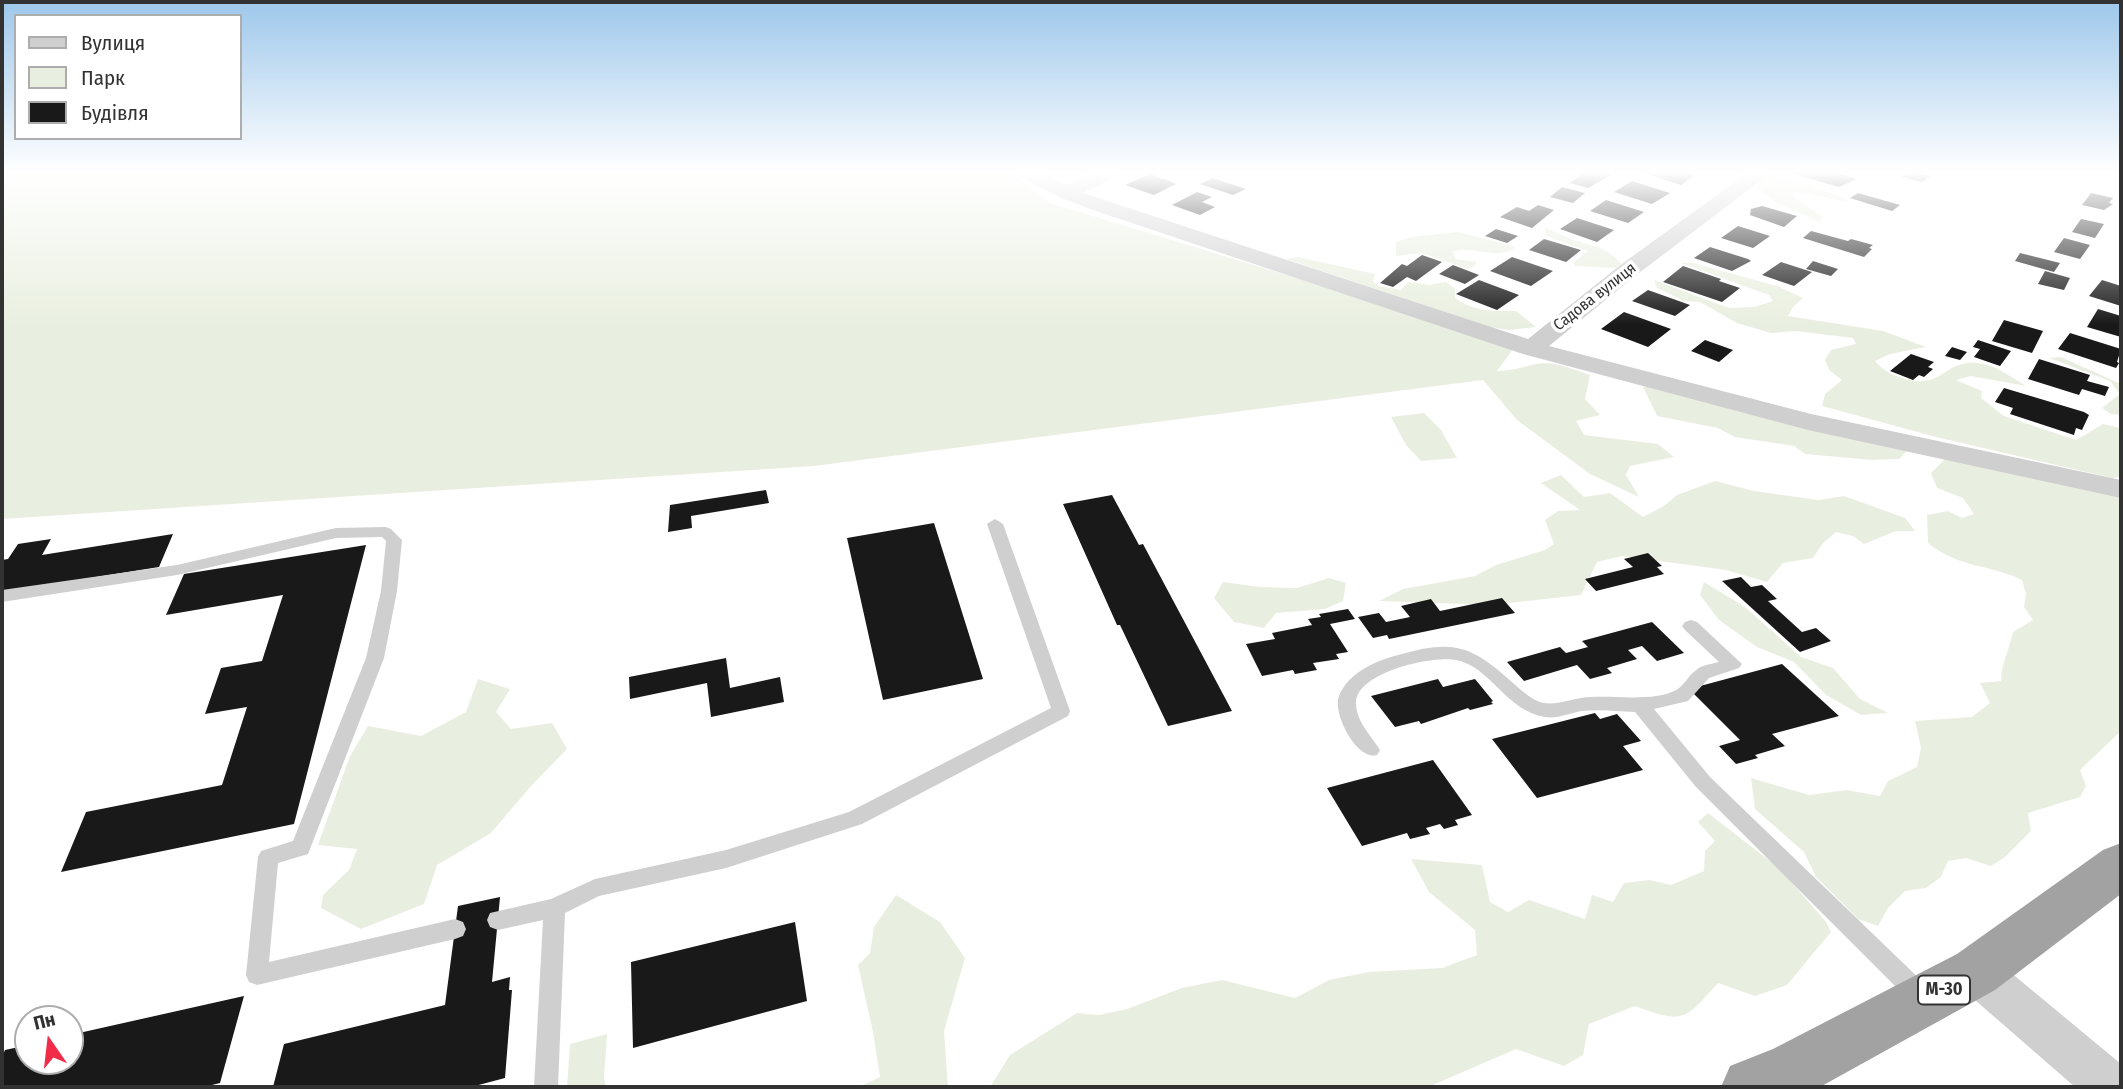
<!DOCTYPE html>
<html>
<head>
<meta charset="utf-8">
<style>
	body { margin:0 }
	#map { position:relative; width:2123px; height:1089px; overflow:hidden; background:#fff; font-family:"Fira Sans Condensed",sans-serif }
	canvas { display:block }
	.frame { position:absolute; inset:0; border:4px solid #323232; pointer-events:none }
	.legend { position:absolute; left:14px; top:14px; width:228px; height:126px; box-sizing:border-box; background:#fff; border:2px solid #adadad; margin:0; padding:9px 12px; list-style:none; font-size:21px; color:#323232 }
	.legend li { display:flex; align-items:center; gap:14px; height:35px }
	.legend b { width:35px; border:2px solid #adadad }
	.north { position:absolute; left:14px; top:1005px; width:70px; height:70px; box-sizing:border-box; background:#fff; border:2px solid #adadad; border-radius:50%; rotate:346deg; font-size:19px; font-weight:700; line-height:28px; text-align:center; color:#323232 }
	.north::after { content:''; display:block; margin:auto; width:24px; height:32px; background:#f12c49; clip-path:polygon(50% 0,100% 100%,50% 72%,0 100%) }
</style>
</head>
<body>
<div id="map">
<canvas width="2123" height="1089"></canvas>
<div class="frame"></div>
<ul class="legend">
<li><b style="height:9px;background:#cfcfcf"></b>Вулиця</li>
<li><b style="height:19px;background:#e9efe0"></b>Парк</li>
<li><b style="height:19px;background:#191919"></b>Будівля</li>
</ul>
<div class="north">Пн</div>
</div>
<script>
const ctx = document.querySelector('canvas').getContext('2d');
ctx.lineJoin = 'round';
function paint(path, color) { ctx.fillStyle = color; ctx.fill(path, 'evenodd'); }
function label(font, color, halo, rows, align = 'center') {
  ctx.font = font + ' "Fira Sans Condensed",sans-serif'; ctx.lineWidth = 7; ctx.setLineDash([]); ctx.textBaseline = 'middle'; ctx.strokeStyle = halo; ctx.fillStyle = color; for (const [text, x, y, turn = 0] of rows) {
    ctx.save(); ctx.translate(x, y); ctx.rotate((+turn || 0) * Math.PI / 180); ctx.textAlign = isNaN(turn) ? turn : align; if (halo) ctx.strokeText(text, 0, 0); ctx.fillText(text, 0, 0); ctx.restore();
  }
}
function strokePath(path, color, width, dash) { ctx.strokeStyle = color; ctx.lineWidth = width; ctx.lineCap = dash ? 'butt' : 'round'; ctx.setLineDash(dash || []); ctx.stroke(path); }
paint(new Path2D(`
	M 2,172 L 1009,172 L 1050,203 L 1516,345 L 1497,371 C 1512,371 1522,367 1536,364 C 1554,361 1572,369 1590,375 L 1585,399 L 1600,415 L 1576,421 L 1584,435 L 1658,444 L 1674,457 L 1630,466 L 1626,475 L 1639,497 L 1590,474 L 1517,420 L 1483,380 L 814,466 L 2,519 Z
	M 1768,176 L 1805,184 L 1847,199 L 1848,203 L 1802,192 L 1793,193 L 1793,197 L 1823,217 L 1819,222 L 1777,203 L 1758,188 L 1758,180 Z
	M 1545,228 C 1553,230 1558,234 1566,237 C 1588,247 1601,242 1622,264 L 1615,268 L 1575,266 L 1573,263 L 1588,251 L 1546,236 Z
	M 1458,232 L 1516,247 C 1494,262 1473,244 1452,252 L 1456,259 L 1476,262 L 1476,265 L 1468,269 L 1421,253 L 1396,256 L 1396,242 L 1411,237 Z
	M 1298,257 L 1375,274 L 1373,282 L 1379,286 L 1401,290 L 1408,282 L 1429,285 L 1446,282 L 1455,289 L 1455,298 C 1473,312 1494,311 1516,311 L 1536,327 L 1508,330 L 1491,327 L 1286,259 Z
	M 1681,263 L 1693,263 L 1777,286 L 1803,298 L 1793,307 L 1788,316 L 1883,331 L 1926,347 L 1890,354 L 1875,361 C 1883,370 1890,374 1902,378 C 1944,391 1942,360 1977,363 C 1994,364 2011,377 2026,386 L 1971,376 L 1956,380 L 1982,391 L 1981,398 L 2004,416 L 2076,440 L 2103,424 L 2121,428 L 2121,477 L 2112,478 L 1936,437 L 1822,406 L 1825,394 L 1842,380 L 1829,370 L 1825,360 L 1831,350 L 1856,344 L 1853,338 L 1796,331 L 1771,333 L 1737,323 L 1700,302 L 1684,301 L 1657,288 L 1654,280 L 1729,308 L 1754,307 L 1773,301 L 1769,295 Z
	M 2061,357 L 2121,384 L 2121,415 L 2111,414 L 2102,408 L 2120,394 L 2110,381 L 2049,358 Z
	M 1643,387 L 1664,387 L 1909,449 L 1899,459 L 1872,460 L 1805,454 L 1794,446 L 1735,437 L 1718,428 L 1657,416 Z
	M 1424,413 L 1441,430 L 1457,458 L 1421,461 L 1406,445 L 1391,417 Z
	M 1949,455 L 2121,492 L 2121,731 L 2080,770 L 2086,786 L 2080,797 L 2028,813 L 2031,831 L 2005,857 L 1991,866 L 1966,858 L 1948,861 L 1941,877 L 1926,888 L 1905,891 L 1888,908 L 1878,926 L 1858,919 L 1816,877 L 1804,852 L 1755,809 L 1751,778 L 1809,795 L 1847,790 L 1880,796 L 1888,781 L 1917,767 L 1921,748 L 1915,721 L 1972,717 L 1990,703 L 1980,683 L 2001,681 C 2001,664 2010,648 2013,632 L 2033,620 L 2024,607 L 2026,594 L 2022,580 C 1989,564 1958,568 1928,543 L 1927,515 L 1948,511 L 1962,518 L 1974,514 L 1963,498 L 1937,488 L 1931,473 Z
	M 1561,475 L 1584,497 L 1610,493 L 1643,517 L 1664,506 L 1677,495 L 1715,481 L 1754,491 L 1818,500 L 1844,496 L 1905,518 L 1915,531 L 1896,531 L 1864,544 L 1853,536 L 1836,532 L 1823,543 L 1813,558 L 1783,563 L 1767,582 L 1726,570 L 1622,556 L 1597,562 L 1581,595 L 1491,605 L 1379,601 L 1403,589 L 1475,576 L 1496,565 L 1545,550 L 1554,544 L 1545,520 L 1558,511 L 1580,510 L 1541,483 Z
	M 1329,578 L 1346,583 L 1343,601 L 1325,609 L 1276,613 L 1264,628 L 1234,622 L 1214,598 L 1223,582 L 1260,587 L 1297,588 Z
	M 1704,582 L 1745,607 L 1801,657 L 1833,668 L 1860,699 L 1888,713 L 1861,715 L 1826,695 L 1794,662 L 1757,647 L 1719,620 L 1700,595 Z
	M 478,679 L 510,689 L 496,712 L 511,729 L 552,723 L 567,749 L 531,786 L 491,833 L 437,865 L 424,904 L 361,929 L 321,908 L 323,895 L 349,870 L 357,849 L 318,845 L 350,756 L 368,726 L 421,736 L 466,712 Z
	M 1708,813 L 1779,868 L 1826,922 L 1831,932 L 1787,985 L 1755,996 L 1718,983 C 1684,1021 1684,1024 1635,1006 L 1589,1024 L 1583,1055 L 1564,1066 L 1516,1049 L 1428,1087 L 990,1087 L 1010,1055 L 1077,1013 L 1099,1015 L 1127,1009 L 1182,988 L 1222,980 L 1295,998 L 1329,980 L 1369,972 L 1442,968 L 1477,955 L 1475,930 L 1429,892 L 1411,859 L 1482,865 L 1490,902 L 1508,912 L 1529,900 L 1585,919 L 1592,895 L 1613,902 L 1624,883 L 1650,880 L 1671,885 L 1704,871 L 1705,851 L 1715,841 L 1698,822 Z
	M 896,895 L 940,922 L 965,958 L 944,1031 L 948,1087 L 859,1087 L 880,1077 L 873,1032 L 858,965 L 870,953 L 874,927 Z
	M 607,1034 L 604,1078 L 606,1087 L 567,1087 L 570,1044 Z`), '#e9efe0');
paint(new Path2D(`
	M 1584,172 L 1609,172 L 1607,173 L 1611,175 L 1588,188 L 1570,183 Z
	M 1641,172 L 1685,172 L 1695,175 L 1681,185 Z
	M 1835,172 L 1857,179 L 1839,187 L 1790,173 Z
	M 1908,172 L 1915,172 L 1930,176 L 1922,182 L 1902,177 Z
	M 1150,174 L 1167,180 L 1176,184 L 1154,195 L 1125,185 Z
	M 1213,178 L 1246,189 L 1233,195 L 1200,184 Z
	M 1632,181 L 1670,193 L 1652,204 L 1614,192 Z
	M 1562,187 L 1585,193 L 1573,203 L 1550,197 Z
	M 1197,192 L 1212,197 L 1202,202 L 1215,207 L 1200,215 L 1172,205 Z
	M 1858,193 L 1900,205 L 1892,211 L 1850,198 Z
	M 2091,193 L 2113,198 L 2109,203 L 2113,204 L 2104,210 L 2082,205 Z
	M 1606,200 L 1644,212 L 1628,223 L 1590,211 Z
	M 1538,205 L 1554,210 L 1532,228 L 1500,217 L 1517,207 L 1529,211 Z
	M 1762,206 L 1797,216 L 1784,227 L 1750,215 L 1751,209 Z
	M 1577,218 L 1614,230 L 1597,242 L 1560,229 Z
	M 2081,219 L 2104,224 L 2095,238 L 2072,232 Z
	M 1738,226 L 1770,236 L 1753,248 L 1721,238 Z
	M 1496,229 L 1518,236 L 1507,243 L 1485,236 Z
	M 1811,231 L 1848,241 L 1851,239 L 1873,245 L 1869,248 L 1872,249 L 1864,257 L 1803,238 Z
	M 2064,238 L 2090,245 L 2080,259 L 2054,252 Z
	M 1544,239 L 1581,250 L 1566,262 L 1529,250 Z
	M 1710,247 L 1748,259 L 1751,261 L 1732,271 L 1694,258 Z
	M 2020,253 L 2060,263 L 2054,272 L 2015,261 Z
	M 1422,255 L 1442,262 L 1416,281 L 1407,277 L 1393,287 L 1380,283 L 1402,264 L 1407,266 Z
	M 1512,257 L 1553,271 L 1531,286 L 1490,271 Z
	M 1813,261 L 1838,269 L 1831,276 L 1806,269 Z
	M 1781,262 L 1812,272 L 1794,286 L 1762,275 Z
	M 1453,265 L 1479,275 L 1465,284 L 1439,274 Z
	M 1683,266 L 1721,279 L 1719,281 L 1740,288 L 1722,302 L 1663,282 Z
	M 2045,271 L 2070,278 L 2064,290 L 2038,284 Z
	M 1479,280 L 1519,295 L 1497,310 L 1456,294 Z
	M 2102,280 L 2121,286 L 2121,306 L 2089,296 Z
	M 1648,290 L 1690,305 L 1675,316 L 1632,301 Z
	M 2098,309 L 2121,316 L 2121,337 L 2087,327 Z
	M 1624,312 L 1671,329 L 1648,347 L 1601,329 Z
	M 2004,320 L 2043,331 L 2032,353 L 1992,341 Z
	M 2070,333 L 2121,349 L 2117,362 L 2119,363 L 2116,368 L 2058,349 Z
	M 1705,340 L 1733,350 L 1719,362 L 1691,351 Z
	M 1978,340 L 2011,351 L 2000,366 L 1974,357 L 1980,349 L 1973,347 Z
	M 1952,347 L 1967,352 L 1960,360 L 1945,356 Z
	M 1911,354 L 1934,362 L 1928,367 L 1933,369 L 1924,377 L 1919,375 L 1913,380 L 1890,371 Z
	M 2039,359 L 2090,375 L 2087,381 L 2109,387 L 2105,396 L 2082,389 L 2079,395 L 2028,379 Z
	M 2004,388 L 2084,412 L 2089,415 L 2082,430 L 2076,428 L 2074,435 L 2010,414 L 2013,408 L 1995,402 Z
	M 766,490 L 769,503 L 691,516 L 692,528 L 668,532 L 670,505 Z
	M 1112,495 L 1139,545 L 1143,544 L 1232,711 L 1168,726 L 1120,625 L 1117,625 L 1063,504 Z
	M 934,523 L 983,679 L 883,700 L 847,538 Z
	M 173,534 L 159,567 L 2,592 L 2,560 L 8,559 L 18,544 L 51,539 L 42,555 Z
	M 366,545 L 294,824 L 61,872 L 86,812 L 222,785 L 247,707 L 205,714 L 221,668 L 262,661 L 283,595 L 166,615 L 184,574 Z
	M 1648,553 L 1662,566 L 1657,567 L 1664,574 L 1596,591 L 1585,579 L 1633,567 L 1624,559 Z
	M 1741,577 L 1751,587 L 1762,585 L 1777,599 L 1768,601 L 1802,632 L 1816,628 L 1831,641 L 1800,652 L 1722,581 Z
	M 1502,598 L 1515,613 L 1389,639 L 1387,635 L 1373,638 L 1358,617 L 1379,613 L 1386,622 L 1410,617 L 1401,606 L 1431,599 L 1440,611 Z
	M 1348,609 L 1355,619 L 1330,624 L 1348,652 L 1336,654 L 1339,659 L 1313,663 L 1317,670 L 1295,674 L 1293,670 L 1262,676 L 1246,644 L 1275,639 L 1272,633 L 1312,625 L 1308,619 L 1321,617 L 1319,614 Z
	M 1652,622 L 1684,653 L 1657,661 L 1642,646 L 1628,650 L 1637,659 L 1607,668 L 1612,673 L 1590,679 L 1577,665 L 1524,681 L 1507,662 L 1560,647 L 1566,653 L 1588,647 L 1582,641 Z
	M 726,658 L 730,688 L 780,677 L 784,702 L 711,717 L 707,683 L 630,699 L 629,677 Z
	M 1782,664 L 1839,716 L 1772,734 L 1785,746 L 1755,755 L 1758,758 L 1736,764 L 1719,746 L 1740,740 L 1689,689 Z
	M 1438,679 L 1443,687 L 1475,679 L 1493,701 L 1491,702 L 1493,704 L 1470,710 L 1468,708 L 1421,724 L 1419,721 L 1395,727 L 1371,696 Z
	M 1595,713 L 1600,719 L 1617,714 L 1641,741 L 1623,746 L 1643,770 L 1537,798 L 1492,739 Z
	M 1433,760 L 1472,815 L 1455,820 L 1458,825 L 1444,829 L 1440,824 L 1426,828 L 1430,834 L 1410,839 L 1407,833 L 1362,846 L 1327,788 Z
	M 500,897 L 492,982 L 510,977 L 509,990 L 512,990 L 505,1078 L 471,1087 L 273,1087 L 284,1044 L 445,1005 L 458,906 Z
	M 795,922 L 807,1001 L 633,1048 L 631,962 Z
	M 244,996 L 220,1083 L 204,1087 L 2,1087 L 2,1057 L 5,1050 L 28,1045 L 28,1061 L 70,1061 L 70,1035 Z`), '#191919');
paint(new Path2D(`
	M 995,519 L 1003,524 L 1070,711 L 1068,716 L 862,824 L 726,868 L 599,896 L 565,913 L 558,1087 L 534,1087 L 543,920 L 498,930 L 490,927 L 487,920 L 490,913 L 551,899 L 595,879 L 726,850 L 849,812 L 1051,708 L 987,524 Z
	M 386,527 L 391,529 L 402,540 L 397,591 L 384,658 L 308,854 L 278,863 L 269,962 L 455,919 L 463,922 L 466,929 L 463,936 L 455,939 L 257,985 L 249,982 L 246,975 L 258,857 L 261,851 L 293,841 L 366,658 L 381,591 L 386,541 L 382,537 L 336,538 L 177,575 L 2,602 L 2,590 L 177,565 L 336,528 Z
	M 1691,620 L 1697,622 L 1742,664 L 1739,668 L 1709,678 L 1688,701 L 1654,709 L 1710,777 L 1927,986 L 1930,994 L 1927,1002 L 1919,1005 L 1911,1002 L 1696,787 L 1635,712 C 1617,711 1599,709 1582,711 C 1570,713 1557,719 1545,717 C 1506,711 1490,666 1456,660 C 1433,655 1356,672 1356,703 C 1356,722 1371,735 1380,750 L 1377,755 C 1357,761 1332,713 1339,696 C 1348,673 1375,661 1398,655 C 1454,639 1471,645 1513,683 C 1522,691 1533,701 1544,703 C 1556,705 1569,700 1581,698 C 1607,694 1654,703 1676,690 C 1684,686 1688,676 1695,671 C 1701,665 1711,664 1719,662 L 1685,630 L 1682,626 L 1685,622 Z`), '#cfcfcf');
paint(new Path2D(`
	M 1016,172 L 1041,172 L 1066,185 L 1094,172 L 1120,172 L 1117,176 L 1083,193 L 1528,339 L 1619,266 L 1749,172 L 1772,172 L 1635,276 L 1549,346 L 1811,414 L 2121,480 L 2121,498 L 1808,430 L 1523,354 L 1096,211 L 1061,198 L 1019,176 Z
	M 1976,951 L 1992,957 L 2121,1064 L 2121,1087 L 2075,1087 L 1960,987 L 1953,972 L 1960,957 Z`), '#cfcfcf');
paint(new Path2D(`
	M 2121,843 L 2121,894 L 1995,990 L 1820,1087 L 1721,1087 L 1730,1066 L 1773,1049 L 1957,954 L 2103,850 Z`), '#a2a2a2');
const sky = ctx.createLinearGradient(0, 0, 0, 325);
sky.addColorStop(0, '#9dc7eb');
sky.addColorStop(0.53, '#fff');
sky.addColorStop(1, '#ffffff00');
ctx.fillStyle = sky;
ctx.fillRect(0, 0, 2123, 325);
label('16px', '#323232', '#fff', [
	["Садова вулиця",1595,297,-38]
]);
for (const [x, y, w] of [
	[1944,990,52]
]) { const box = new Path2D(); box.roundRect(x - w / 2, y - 14.5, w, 29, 5); ctx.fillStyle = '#fff'; ctx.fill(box); strokePath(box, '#323232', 2); }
label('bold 18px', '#323232', null, [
	["М-30",1944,990]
]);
</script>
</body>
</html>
